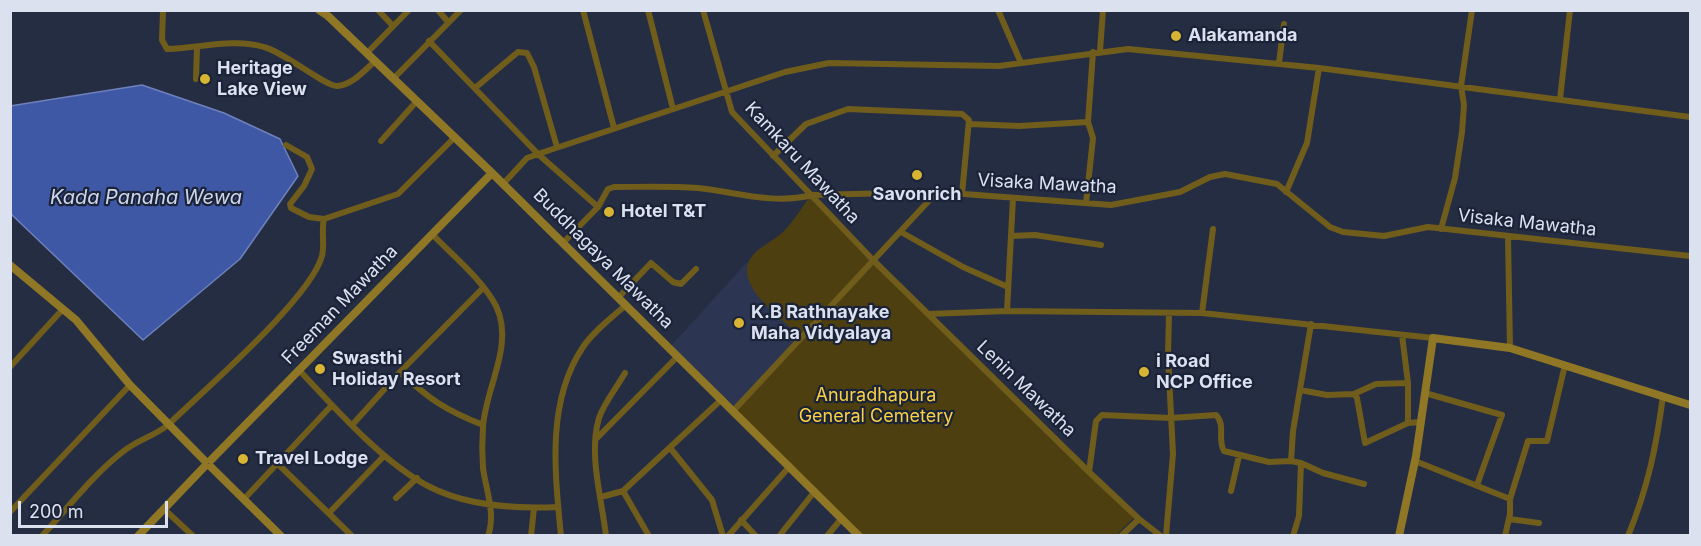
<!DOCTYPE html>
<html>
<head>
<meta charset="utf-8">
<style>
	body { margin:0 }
	#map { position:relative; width:1701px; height:546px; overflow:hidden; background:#252d42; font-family:Inter,sans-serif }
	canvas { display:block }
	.frame { position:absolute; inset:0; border:12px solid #dce1f0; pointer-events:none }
	.scale { position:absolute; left:18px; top:501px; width:150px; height:27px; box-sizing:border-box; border:3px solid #dce1f0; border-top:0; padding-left:8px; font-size:18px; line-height:21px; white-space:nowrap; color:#dce1f0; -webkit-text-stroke:4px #1b2338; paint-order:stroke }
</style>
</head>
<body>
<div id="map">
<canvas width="1701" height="546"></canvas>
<div class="frame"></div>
<div class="scale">200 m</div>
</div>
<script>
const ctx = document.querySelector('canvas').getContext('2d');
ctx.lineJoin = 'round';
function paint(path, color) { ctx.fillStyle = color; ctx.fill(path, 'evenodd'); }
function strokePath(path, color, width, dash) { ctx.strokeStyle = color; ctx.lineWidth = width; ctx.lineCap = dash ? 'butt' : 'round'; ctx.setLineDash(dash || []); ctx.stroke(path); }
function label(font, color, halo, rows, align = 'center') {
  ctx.font = font + ' Inter,sans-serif'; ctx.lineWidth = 4.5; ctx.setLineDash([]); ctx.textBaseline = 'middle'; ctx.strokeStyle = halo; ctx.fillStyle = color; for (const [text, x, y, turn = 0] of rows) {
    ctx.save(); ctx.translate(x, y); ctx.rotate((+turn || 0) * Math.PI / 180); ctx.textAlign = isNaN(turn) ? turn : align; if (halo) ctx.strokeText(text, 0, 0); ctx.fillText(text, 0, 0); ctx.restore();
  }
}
paint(new Path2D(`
	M 750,259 L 747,273 L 771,310 L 802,336 L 734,410 L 669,348 Z`), '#2c3652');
paint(new Path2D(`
	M 811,195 L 1137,515 L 1116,535 L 861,535 L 734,410 L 801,336 C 784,321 734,286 750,259 C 757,247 776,240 786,229 C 795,219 803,206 811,195 Z`), '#4d3f0f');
const water = new Path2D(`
	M 142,85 L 224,113 L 280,139 L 298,176 L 240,259 L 143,340 L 11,214 L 10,106 Z`);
paint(water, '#3f58a5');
strokePath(water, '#6e81bc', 1.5);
strokePath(new Path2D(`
	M 163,10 L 162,40 L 167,49 C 199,48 234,38 264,47 C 284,52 326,87 337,86 C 351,86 365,70 375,61
	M 378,10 L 393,26
	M 438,10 L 448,22
	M 583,10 L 614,128
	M 648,10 L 673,109
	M 703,10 L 732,112 L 873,260 L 1089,472 L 1139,519 L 1161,536
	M 998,10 L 1021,63
	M 429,41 L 538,154 L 598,207
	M 1100,51 L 1103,10
	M 367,53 L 409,10
	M 1279,63 L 1284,24
	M 196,79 L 197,48
	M 393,79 L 461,10
	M 475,88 L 518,52 L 527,53 L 534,67 L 557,147
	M 1560,99 L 1570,10
	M 1088,122 L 1093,52
	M 969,124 L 1019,126 L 1088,122 L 1093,138 L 1086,203
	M 381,141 L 417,101
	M 286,145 L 307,157 L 312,169 L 304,186 L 290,204 L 291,208 L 309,217 L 324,219
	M 773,156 L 806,124 L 848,109 L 962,114 L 969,120 L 962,194
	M 503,184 L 527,158 L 538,154 L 785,72 L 829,63 L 999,66 L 1128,49 L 1319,68 L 1690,117
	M 1286,192 L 1307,143 L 1319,68
	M 1441,229 L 1455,178 L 1462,132 L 1464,105 L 1461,86 L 1472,10
	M 901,232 L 963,267 L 1008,287
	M 432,234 C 453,256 482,279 496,306 C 515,344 485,389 483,427 C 482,440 482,455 483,468 C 486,490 496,514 488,536
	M 1011,236 L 1035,235 L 1101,245
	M 1508,237 L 1510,348
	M 563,243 L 598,207 L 608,189 L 614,187 C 642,187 670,186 698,188 C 737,192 773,205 812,195 L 937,192
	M 618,298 L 651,263 L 673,282 L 681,284 L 696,269
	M 1007,311 L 1013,198
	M 1202,313 L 1213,229
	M 928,314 L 1007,311 L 1202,313 L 1433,338
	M 1402,335 L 1408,383 L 1408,423
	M 10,367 L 63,309
	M 299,370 C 335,408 382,462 428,486 C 466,506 516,509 558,507
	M 400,372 C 429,399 445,410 483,425
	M 1300,390 L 1327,395 L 1354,394 L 1357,398 L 1365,443 L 1408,423 L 1421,422
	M 1425,393 L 1502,415 L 1477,485
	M 1354,394 L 1376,384 L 1408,383
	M 734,410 L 937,192 L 1111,205 L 1180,192 L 1210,177 L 1225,174 L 1277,184 L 1330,227 L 1343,232 L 1384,236 L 1428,227 L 1690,256
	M 353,424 L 400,372 L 483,288
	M 597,438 L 678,356
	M 671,449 L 712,500 L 723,536
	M 1415,461 L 1510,499 L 1510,514 L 1505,536
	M 1301,463 L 1323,473 L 1364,484
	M 278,464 L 352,536
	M 1089,472 L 1096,421 L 1102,415 L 1171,418 L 1216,415 C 1226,425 1217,439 1224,451 L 1269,462 L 1291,461
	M 623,491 L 649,536
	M 1231,491 L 1239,456
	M 601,497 L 623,491 L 722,399
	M 245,498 L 332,405
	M 396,498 L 417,478
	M 1510,499 L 1528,441 L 1547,441 L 1565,365
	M 164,509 L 193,536
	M 10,512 L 130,385
	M 329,513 L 384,456
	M 1509,519 L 1539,523
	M 741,520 L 756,536
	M 780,535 L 815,491
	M 42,536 C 67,509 91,477 120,454 C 136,440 153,437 168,425 C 204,390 310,299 322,256 C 325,244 321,231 324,219 L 398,194 L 455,137
	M 531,536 L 534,508
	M 561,536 C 555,473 546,402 583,347 C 594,331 611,318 626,305
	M 606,536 C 602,499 588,454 599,418 C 604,403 617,387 625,373
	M 728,536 L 790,466
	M 827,536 L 842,518
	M 1121,536 L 1139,519
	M 1166,536 L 1173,454 L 1168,355 L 1169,313
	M 1293,536 L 1299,516 L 1301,463 L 1291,461 L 1293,431 L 1311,324
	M 1628,536 C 1648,487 1656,448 1663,396`), '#705d1c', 6);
strokePath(new Path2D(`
	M 319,10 L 328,16 L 492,173 L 859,536
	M 10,265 L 76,320 L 130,385 L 205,461
	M 211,460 L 492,173
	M 211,467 L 281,536
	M 138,536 L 205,466
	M 1399,536 L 1416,456 L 1433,338 L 1510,348 L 1690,405`), '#8f7725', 8);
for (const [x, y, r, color] of [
	[1176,36,6,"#d8b434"],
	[205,79,6,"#d8b434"],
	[917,175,6,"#d8b434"],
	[609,212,6,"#d8b434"],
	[739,323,6,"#d8b434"],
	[320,369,6,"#d8b434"],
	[1144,372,6,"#d8b434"],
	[243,459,6,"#d8b434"]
]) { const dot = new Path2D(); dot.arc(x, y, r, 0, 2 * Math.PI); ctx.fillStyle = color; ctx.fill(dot); strokePath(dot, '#1b2338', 2); }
label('bold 18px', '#dce1f0', '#1b2338', [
	["Alakamanda",1188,36],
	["Heritage",217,69],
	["Lake View",217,90],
	["Savonrich",917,195,"center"],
	["Hotel T&T",621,212],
	["K.B Rathnayake",751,313],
	["Maha Vidyalaya",751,334],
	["Swasthi",332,359],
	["Holiday Resort",332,380],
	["i Road",1156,362],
	["NCP Office",1156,383],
	["Travel Lodge",255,459]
], 'left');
label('18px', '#dce1f0', '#1b2338', [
	["Kamkaru Mawatha",802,163,47],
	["Visaka Mawatha",1047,184,3],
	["Visaka Mawatha",1527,223,6],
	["Buddhagaya Mawatha",603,259,45],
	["Freeman Mawatha",340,305,-46],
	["Lenin Mawatha",1026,389,44]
]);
label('18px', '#fad142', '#1b2338', [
	["Anuradhapura",876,396],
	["General Cemetery",876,417]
]);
label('italic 20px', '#ccd5ea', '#1b2338', [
	["Kada Panaha Wewa",146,198]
]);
</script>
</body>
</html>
